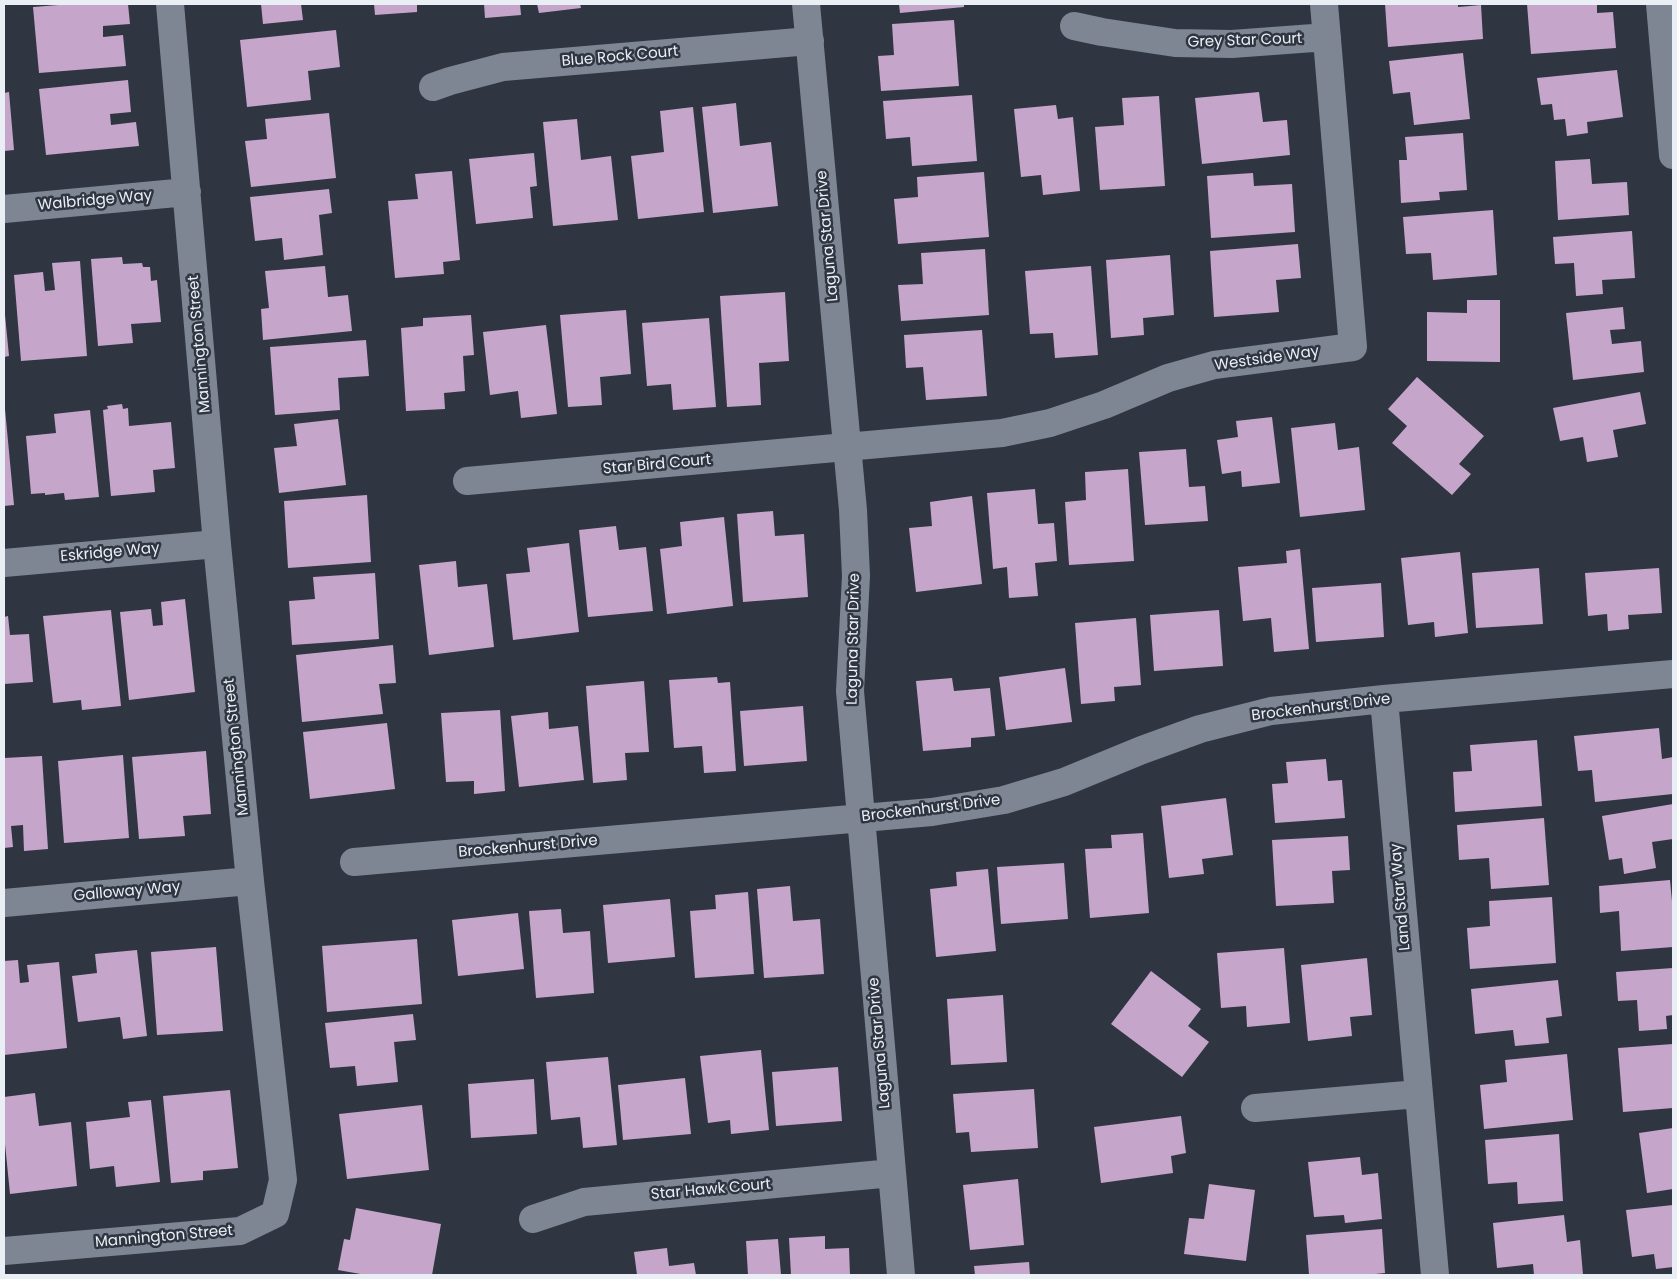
<!DOCTYPE html>
<html>
<head>
<meta charset="utf-8">
<style>
	body { margin:0 }
	#map { position:relative; width:1677px; height:1279px; overflow:hidden; background:#2f3641; font-family:Poppins,sans-serif }
	canvas { display:block }
	.frame { position:absolute; inset:0; border:5px solid #eaeef5; pointer-events:none }
</style>
</head>
<body>
<div id="map">
<canvas width="1677" height="1279"></canvas>
<div class="frame"></div>
</div>
<script>
const ctx = document.querySelector('canvas').getContext('2d');
ctx.lineJoin = 'round';
function paint(path, color) { ctx.fillStyle = color; ctx.fill(path, 'evenodd'); }
function strokePath(path, color, width, dash) { ctx.strokeStyle = color; ctx.lineWidth = width; ctx.lineCap = dash ? 'butt' : 'round'; ctx.setLineDash(dash || []); ctx.stroke(path); }
function label(font, color, halo, rows, align = 'center') {
  ctx.font = font + ' Poppins,sans-serif'; ctx.lineWidth = 5; ctx.setLineDash([]); ctx.textBaseline = 'middle'; ctx.strokeStyle = halo; ctx.fillStyle = color; for (const [text, x, y, turn = 0] of rows) {
    ctx.save(); ctx.translate(x, y); ctx.rotate((+turn || 0) * Math.PI / 180); ctx.textAlign = isNaN(turn) ? turn : align; if (halo) ctx.strokeText(text, 0, 0); ctx.fillText(text, 0, 0); ctx.restore();
  }
}
paint(new Path2D(`
	M 71,4 L 128,4 L 130,24 L 103,26 L 103,37 L 123,35 L 126,66 L 39,73 L 33,7 Z
	M 261,4 L 301,4 L 303,20 L 263,24 Z
	M 374,4 L 417,4 L 417,12 L 375,15 Z
	M 484,4 L 520,4 L 521,15 L 485,18 Z
	M 537,4 L 580,4 L 581,8 L 539,13 Z
	M 899,4 L 964,4 L 964,7 L 900,13 Z
	M 1385,4 L 1458,4 L 1458,7 L 1481,5 L 1483,39 L 1388,47 Z
	M 1527,4 L 1597,4 L 1597,13 L 1613,12 L 1616,48 L 1531,54 Z
	M 954,20 L 959,86 L 881,91 L 878,56 L 894,55 L 892,24 Z
	M 336,30 L 340,67 L 308,71 L 311,100 L 247,107 L 240,40 Z
	M 1463,53 L 1470,119 L 1414,125 L 1410,92 L 1393,94 L 1389,61 Z
	M 1617,70 L 1623,117 L 1587,122 L 1588,133 L 1567,136 L 1565,119 L 1554,120 L 1552,104 L 1541,105 L 1537,78 Z
	M 128,80 L 131,112 L 110,114 L 111,125 L 136,122 L 139,146 L 46,155 L 39,89 Z
	M 9,92 L 14,150 L 4,151 L 4,93 Z
	M 1259,92 L 1263,122 L 1287,120 L 1290,155 L 1202,164 L 1195,98 Z
	M 972,95 L 977,161 L 912,166 L 910,137 L 886,139 L 883,101 Z
	M 1159,96 L 1165,186 L 1100,190 L 1095,127 L 1124,125 L 1122,98 Z
	M 736,103 L 740,146 L 771,142 L 778,206 L 713,213 L 702,107 Z
	M 1056,105 L 1058,119 L 1073,117 L 1080,191 L 1043,195 L 1041,175 L 1021,177 L 1014,109 Z
	M 693,107 L 704,212 L 638,219 L 631,156 L 664,152 L 660,111 Z
	M 329,113 L 336,178 L 251,187 L 245,141 L 267,139 L 265,119 Z
	M 577,119 L 581,160 L 611,156 L 618,220 L 553,226 L 543,122 Z
	M 1463,133 L 1467,190 L 1439,192 L 1440,200 L 1401,203 L 1399,160 L 1407,160 L 1405,137 Z
	M 534,153 L 537,186 L 530,187 L 533,218 L 476,224 L 469,159 Z
	M 1590,159 L 1592,184 L 1627,182 L 1629,215 L 1558,220 L 1555,161 Z
	M 452,171 L 460,260 L 443,262 L 444,274 L 395,278 L 388,201 L 418,199 L 415,174 Z
	M 984,172 L 989,237 L 898,244 L 894,199 L 918,197 L 917,177 Z
	M 1253,173 L 1254,186 L 1292,184 L 1295,232 L 1211,238 L 1207,176 Z
	M 329,189 L 332,213 L 319,215 L 323,255 L 284,260 L 282,238 L 255,241 L 250,197 Z
	M 1493,210 L 1497,275 L 1433,280 L 1431,253 L 1406,254 L 1403,217 Z
	M 1632,231 L 1635,278 L 1602,280 L 1603,294 L 1576,296 L 1574,263 L 1555,264 L 1553,237 Z
	M 1298,244 L 1301,278 L 1276,280 L 1279,312 L 1214,317 L 1210,251 Z
	M 985,249 L 989,315 L 901,321 L 898,285 L 923,284 L 921,253 Z
	M 1170,255 L 1174,315 L 1143,318 L 1144,335 L 1111,338 L 1106,260 Z
	M 122,257 L 123,264 L 142,263 L 143,267 L 150,267 L 151,281 L 157,280 L 161,322 L 131,324 L 133,343 L 98,346 L 91,259 Z
	M 80,261 L 87,356 L 21,361 L 14,275 L 43,272 L 45,291 L 55,290 L 52,263 Z
	M 325,266 L 328,297 L 348,295 L 352,331 L 263,340 L 261,309 L 269,308 L 265,271 Z
	M 1091,266 L 1098,355 L 1055,358 L 1053,333 L 1030,334 L 1025,271 Z
	M 785,292 L 789,361 L 759,363 L 761,405 L 727,407 L 720,296 Z
	M 1467,300 L 1500,300 L 1500,362 L 1427,361 L 1427,312 L 1467,313 Z
	M 1623,307 L 1625,329 L 1610,330 L 1612,344 L 1641,341 L 1644,372 L 1573,380 L 1566,313 Z
	M 626,310 L 631,374 L 600,377 L 602,405 L 568,407 L 560,315 Z
	M 4,315 L 5,315 L 9,356 L 4,357 Z
	M 471,315 L 474,355 L 463,356 L 465,391 L 444,393 L 445,409 L 406,411 L 401,328 L 423,326 L 423,318 Z
	M 709,318 L 716,407 L 673,410 L 671,384 L 647,386 L 642,323 Z
	M 546,325 L 557,414 L 521,418 L 518,391 L 490,395 L 483,332 Z
	M 982,330 L 987,396 L 926,400 L 923,367 L 906,368 L 904,335 Z
	M 366,340 L 369,376 L 338,378 L 340,410 L 275,415 L 270,347 Z
	M 1417,377 L 1484,436 L 1459,464 L 1471,474 L 1452,495 L 1392,443 L 1407,426 L 1388,409 Z
	M 1640,392 L 1646,424 L 1613,430 L 1618,457 L 1587,462 L 1583,437 L 1560,441 L 1553,408 Z
	M 122,404 L 123,409 L 128,408 L 129,426 L 171,422 L 175,468 L 153,470 L 155,492 L 111,496 L 103,410 L 108,409 L 107,406 Z
	M 4,409 L 5,409 L 14,505 L 4,506 Z
	M 90,410 L 99,497 L 65,500 L 64,493 L 45,495 L 45,493 L 31,494 L 26,436 L 56,433 L 54,414 Z
	M 1272,417 L 1280,483 L 1242,487 L 1241,471 L 1222,474 L 1217,440 L 1238,437 L 1236,421 Z
	M 338,419 L 346,485 L 279,493 L 274,448 L 297,446 L 294,424 Z
	M 1335,423 L 1338,450 L 1359,447 L 1365,510 L 1300,517 L 1291,428 Z
	M 1186,449 L 1189,487 L 1205,486 L 1208,521 L 1145,525 L 1139,452 Z
	M 1128,469 L 1134,561 L 1069,565 L 1065,502 L 1086,500 L 1085,472 Z
	M 1035,489 L 1038,524 L 1054,523 L 1057,561 L 1035,563 L 1038,596 L 1009,598 L 1007,567 L 993,569 L 987,493 Z
	M 367,495 L 371,562 L 288,568 L 284,501 Z
	M 972,496 L 982,584 L 916,592 L 909,528 L 932,526 L 930,502 Z
	M 773,511 L 775,536 L 804,534 L 808,597 L 743,602 L 737,514 Z
	M 724,517 L 733,606 L 667,614 L 660,549 L 682,546 L 680,522 Z
	M 616,526 L 619,550 L 646,547 L 653,611 L 588,617 L 579,530 Z
	M 569,543 L 579,632 L 513,640 L 506,574 L 530,572 L 527,548 Z
	M 1300,549 L 1309,649 L 1274,652 L 1271,618 L 1243,621 L 1238,567 L 1287,563 L 1286,551 Z
	M 1460,552 L 1468,633 L 1435,637 L 1434,622 L 1408,625 L 1401,558 Z
	M 456,561 L 458,587 L 487,584 L 494,647 L 429,655 L 419,565 Z
	M 1539,568 L 1543,624 L 1476,628 L 1472,573 Z
	M 1659,568 L 1662,613 L 1628,615 L 1629,629 L 1608,631 L 1607,614 L 1588,616 L 1585,573 Z
	M 375,573 L 379,639 L 292,645 L 289,601 L 315,599 L 313,577 Z
	M 1381,583 L 1384,637 L 1316,642 L 1312,588 Z
	M 185,599 L 195,692 L 129,700 L 120,612 L 151,609 L 153,626 L 163,625 L 161,602 Z
	M 111,610 L 121,706 L 82,710 L 81,700 L 53,703 L 43,616 Z
	M 1219,610 L 1223,666 L 1154,671 L 1150,615 Z
	M 8,616 L 10,635 L 29,634 L 33,682 L 4,684 L 4,617 Z
	M 1136,618 L 1141,685 L 1114,687 L 1115,701 L 1081,704 L 1075,623 Z
	M 393,645 L 396,683 L 379,684 L 383,714 L 302,722 L 296,655 Z
	M 1065,668 L 1072,722 L 1006,730 L 999,677 Z
	M 717,677 L 718,683 L 730,682 L 736,771 L 704,773 L 702,746 L 674,748 L 669,680 Z
	M 952,678 L 954,691 L 990,688 L 995,736 L 971,738 L 971,747 L 923,751 L 916,681 Z
	M 644,681 L 649,752 L 625,753 L 627,780 L 593,783 L 586,686 Z
	M 803,706 L 807,761 L 744,766 L 740,711 Z
	M 500,710 L 505,791 L 474,794 L 474,781 L 446,782 L 441,713 Z
	M 548,712 L 549,729 L 578,726 L 584,780 L 519,787 L 511,716 Z
	M 387,723 L 395,789 L 310,799 L 303,732 Z
	M 1659,728 L 1662,759 L 1673,757 L 1673,794 L 1595,802 L 1592,770 L 1578,771 L 1574,736 Z
	M 1537,740 L 1542,806 L 1455,812 L 1453,772 L 1472,771 L 1470,745 Z
	M 206,751 L 211,814 L 183,816 L 185,836 L 139,839 L 132,757 Z
	M 123,755 L 129,838 L 64,843 L 58,761 Z
	M 42,756 L 48,849 L 24,851 L 23,825 L 11,826 L 13,847 L 4,848 L 4,758 Z
	M 1326,759 L 1328,781 L 1342,780 L 1345,818 L 1275,823 L 1272,784 L 1288,783 L 1286,762 Z
	M 1226,798 L 1233,855 L 1202,859 L 1204,874 L 1169,878 L 1161,806 Z
	M 1673,804 L 1673,839 L 1652,842 L 1656,868 L 1624,874 L 1622,858 L 1609,860 L 1602,816 Z
	M 1544,818 L 1549,885 L 1491,889 L 1489,858 L 1459,860 L 1457,825 Z
	M 1143,833 L 1149,913 L 1090,918 L 1085,849 L 1112,848 L 1111,835 Z
	M 1348,836 L 1350,870 L 1332,871 L 1334,903 L 1276,906 L 1272,840 Z
	M 1064,863 L 1068,919 L 1001,924 L 997,867 Z
	M 988,869 L 996,951 L 936,957 L 930,889 L 957,886 L 956,872 Z
	M 1670,880 L 1673,912 L 1673,947 L 1621,951 L 1619,911 L 1600,913 L 1599,886 Z
	M 790,886 L 793,921 L 820,919 L 824,974 L 764,978 L 757,889 Z
	M 748,892 L 754,974 L 695,978 L 690,911 L 716,909 L 715,895 Z
	M 1552,897 L 1556,963 L 1470,969 L 1467,928 L 1490,926 L 1489,901 Z
	M 670,899 L 675,957 L 608,963 L 603,905 Z
	M 561,909 L 563,933 L 590,931 L 594,993 L 536,998 L 529,911 Z
	M 518,913 L 524,969 L 458,976 L 452,920 Z
	M 417,939 L 422,1004 L 327,1012 L 322,946 Z
	M 216,947 L 223,1031 L 157,1035 L 151,952 Z
	M 1284,948 L 1290,1023 L 1247,1027 L 1246,1006 L 1221,1008 L 1217,953 Z
	M 137,950 L 147,1036 L 123,1039 L 120,1017 L 78,1022 L 72,976 L 97,973 L 95,954 Z
	M 1367,958 L 1372,1015 L 1350,1017 L 1352,1036 L 1308,1041 L 1301,965 Z
	M 18,960 L 20,983 L 29,982 L 27,965 L 59,962 L 67,1048 L 4,1055 L 4,961 Z
	M 1673,968 L 1673,1015 L 1666,1016 L 1667,1029 L 1639,1031 L 1637,1000 L 1618,1001 L 1616,972 Z
	M 1151,971 L 1201,1009 L 1188,1026 L 1209,1042 L 1182,1077 L 1111,1024 Z
	M 1558,980 L 1562,1016 L 1546,1018 L 1549,1043 L 1515,1046 L 1513,1030 L 1475,1034 L 1471,989 Z
	M 1003,995 L 1007,1062 L 951,1065 L 947,999 Z
	M 413,1014 L 416,1040 L 394,1042 L 398,1082 L 357,1086 L 355,1066 L 330,1068 L 325,1023 Z
	M 1673,1044 L 1673,1108 L 1623,1112 L 1618,1048 Z
	M 761,1050 L 769,1130 L 731,1134 L 730,1120 L 708,1123 L 700,1056 Z
	M 1567,1054 L 1573,1120 L 1484,1129 L 1480,1085 L 1507,1082 L 1505,1060 Z
	M 608,1057 L 617,1145 L 583,1148 L 580,1117 L 551,1120 L 546,1062 Z
	M 838,1067 L 842,1121 L 776,1126 L 772,1072 Z
	M 685,1078 L 691,1134 L 623,1140 L 618,1085 Z
	M 534,1079 L 537,1134 L 471,1138 L 468,1084 Z
	M 1034,1089 L 1038,1148 L 971,1152 L 969,1132 L 956,1133 L 953,1094 Z
	M 230,1090 L 238,1168 L 203,1171 L 203,1180 L 171,1183 L 163,1096 Z
	M 35,1093 L 39,1126 L 71,1122 L 77,1186 L 10,1194 L 4,1134 L 4,1097 Z
	M 151,1100 L 160,1182 L 116,1187 L 114,1166 L 90,1169 L 86,1122 L 130,1117 L 128,1102 Z
	M 422,1105 L 429,1170 L 347,1179 L 339,1114 Z
	M 1181,1116 L 1186,1153 L 1171,1156 L 1173,1173 L 1101,1183 L 1094,1127 Z
	M 1673,1128 L 1673,1189 L 1647,1193 L 1639,1133 Z
	M 1559,1134 L 1563,1201 L 1518,1204 L 1517,1182 L 1488,1184 L 1485,1140 Z
	M 1360,1157 L 1362,1175 L 1378,1173 L 1382,1219 L 1345,1223 L 1344,1215 L 1314,1217 L 1308,1162 Z
	M 1018,1179 L 1024,1245 L 970,1250 L 963,1185 Z
	M 1209,1184 L 1255,1190 L 1246,1261 L 1184,1254 L 1189,1218 L 1204,1219 Z
	M 1673,1205 L 1673,1267 L 1656,1269 L 1654,1254 L 1632,1257 L 1626,1210 Z
	M 356,1208 L 441,1224 L 432,1275 L 366,1275 L 338,1270 L 344,1239 L 350,1240 Z
	M 1564,1215 L 1567,1242 L 1580,1240 L 1583,1275 L 1534,1275 L 1533,1264 L 1497,1268 L 1493,1223 Z
	M 1382,1229 L 1385,1273 L 1366,1275 L 1309,1275 L 1306,1235 Z
	M 825,1236 L 825,1249 L 849,1248 L 850,1275 L 791,1275 L 789,1238 Z
	M 778,1239 L 781,1275 L 748,1275 L 746,1241 Z
	M 667,1248 L 669,1266 L 694,1263 L 696,1275 L 637,1275 L 634,1252 Z
	M 1029,1262 L 1030,1275 L 975,1275 L 974,1266 Z`), '#c6a5cb');
strokePath(new Path2D(`
	M 806,4 L 853,510 L 856,576 L 850,691 L 901,1275
	M 1660,4 L 1673,155
	M 1074,26 L 1102,32 L 1175,43 L 1232,44 L 1327,37
	M 433,87 L 450,81 L 503,67 L 810,41
	M 4,209 L 187,192
	M 467,481 L 1002,433 L 1050,423 L 1104,405 L 1168,378 L 1214,365 L 1353,347 L 1324,4
	M 4,563 L 217,544
	M 1384,699 L 1435,1275
	M 354,862 L 932,812 L 1004,800 L 1064,782 L 1142,750 L 1200,729 L 1271,711 L 1384,699 L 1673,674
	M 4,903 L 250,881
	M 1255,1108 L 1418,1094
	M 533,1219 L 584,1202 L 892,1173
	M 4,1251 L 240,1231 L 275,1214 L 283,1180 L 250,881 L 217,544 L 170,4`), '#7e8693', 28);
label('15px', '#eaeef5', '#2f3641', [
	["Grey Star Court",1245,41,-2],
	["Blue Rock Court",620,57,-5],
	["Walbridge Way",95,201,-5],
	["Laguna Star Drive",828,236,-95],
	["Mannington Street",200,344,-95],
	["Westside Way",1267,359,-8],
	["Star Bird Court",657,465,-5],
	["Eskridge Way",110,553,-5],
	["Laguna Star Drive",854,639,-89],
	["Brockenhurst Drive",1321,708,-7],
	["Mannington Street",237,747,-96],
	["Brockenhurst Drive",931,809,-7],
	["Brockenhurst Drive",528,847,-5],
	["Galloway Way",127,892,-5],
	["Land Star Way",1401,897,-95],
	["Laguna Star Drive",880,1043,-95],
	["Star Hawk Court",711,1190,-5],
	["Mannington Street",164,1237,-5]
]);
</script>
</body>
</html>
